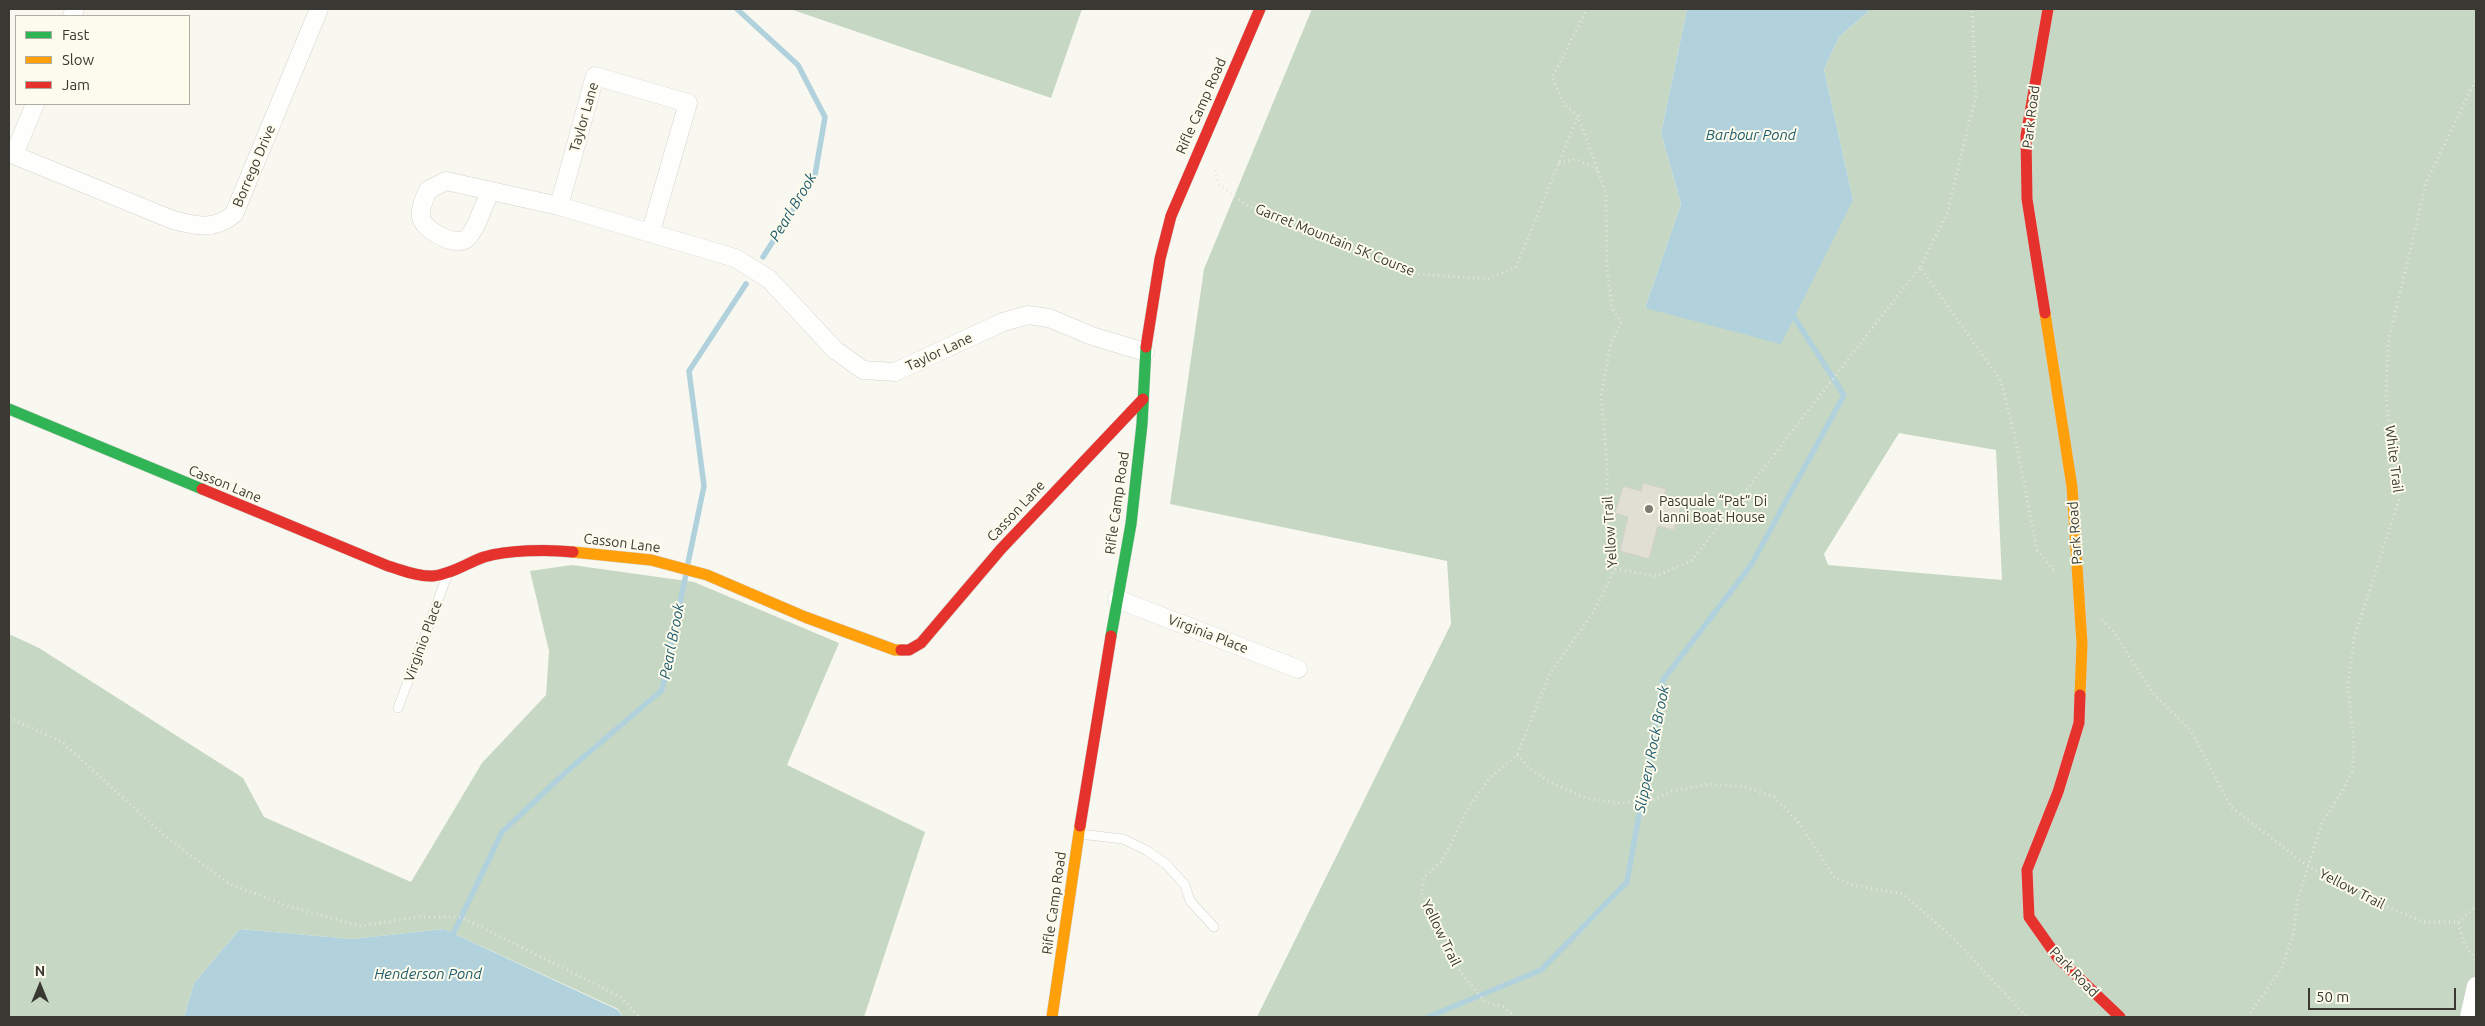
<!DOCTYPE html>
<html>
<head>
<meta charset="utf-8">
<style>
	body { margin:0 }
	#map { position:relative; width:2485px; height:1026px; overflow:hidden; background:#f9f8f0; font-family:Ubuntu,sans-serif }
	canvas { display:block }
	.frame { position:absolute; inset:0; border:10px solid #393832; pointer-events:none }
	.legend { position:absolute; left:15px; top:15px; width:175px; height:90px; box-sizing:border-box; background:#fdfbec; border:1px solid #afada2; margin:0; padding:6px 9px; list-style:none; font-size:15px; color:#393832 }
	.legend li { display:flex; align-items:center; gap:10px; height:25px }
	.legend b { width:25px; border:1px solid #afada2 }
	.north { position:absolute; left:15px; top:961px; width:50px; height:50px; -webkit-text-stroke:4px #fdfbec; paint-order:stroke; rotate:0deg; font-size:14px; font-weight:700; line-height:20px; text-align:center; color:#393832 }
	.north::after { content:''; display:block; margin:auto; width:18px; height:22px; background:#393832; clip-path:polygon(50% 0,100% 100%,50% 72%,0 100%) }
	.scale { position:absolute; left:2308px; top:988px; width:148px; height:22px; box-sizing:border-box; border:2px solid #393832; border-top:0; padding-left:6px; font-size:15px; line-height:18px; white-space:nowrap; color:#393832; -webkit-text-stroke:4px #fdfbec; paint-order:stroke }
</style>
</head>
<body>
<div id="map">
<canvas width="2485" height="1026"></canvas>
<div class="frame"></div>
<ul class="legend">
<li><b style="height:6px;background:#30b455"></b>Fast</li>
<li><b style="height:6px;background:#ff9f0a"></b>Slow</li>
<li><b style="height:6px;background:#e5322d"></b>Jam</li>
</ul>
<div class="north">N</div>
<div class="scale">50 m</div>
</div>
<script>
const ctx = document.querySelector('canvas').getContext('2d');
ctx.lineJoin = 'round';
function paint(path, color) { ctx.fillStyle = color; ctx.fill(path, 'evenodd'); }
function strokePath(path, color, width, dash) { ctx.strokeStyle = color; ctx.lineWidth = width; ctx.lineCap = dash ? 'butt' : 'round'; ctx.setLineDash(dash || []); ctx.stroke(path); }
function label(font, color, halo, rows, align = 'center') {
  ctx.font = font + ' Ubuntu,sans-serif'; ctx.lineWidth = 4; ctx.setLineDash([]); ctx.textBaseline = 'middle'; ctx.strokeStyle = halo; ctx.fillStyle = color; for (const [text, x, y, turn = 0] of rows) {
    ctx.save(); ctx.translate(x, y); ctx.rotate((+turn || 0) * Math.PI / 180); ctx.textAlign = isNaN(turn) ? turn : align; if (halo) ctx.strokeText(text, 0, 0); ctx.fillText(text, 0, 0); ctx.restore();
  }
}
paint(new Path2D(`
	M 790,9 L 1082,9 L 1051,98 Z
	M 1312,9 L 1687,9 L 1661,133 L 1681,204 L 1645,308 L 1853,200 L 1824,69 L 1839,37 L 1871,9 L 2476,9 L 2476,1017 L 1257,1017 L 1451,624 L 1447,561 L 1170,504 L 1204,269 ZM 1899,433 L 1996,450 L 2002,580 L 1828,565 L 1824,554 Z
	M 572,565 L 694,582 L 839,643 L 787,765 L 925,832 L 864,1017 L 623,1017 L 618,1009 L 444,929 L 352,939 L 240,929 L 194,983 L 184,1017 L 9,1017 L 9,634 L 39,648 L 243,778 L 264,817 L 411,882 L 482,763 L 546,695 L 549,651 L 530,571 Z`), '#c6d8c3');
paint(new Path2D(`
	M 1687,9 L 1871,9 L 1839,37 L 1824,69 L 1853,200 L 1781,344 L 1645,308 L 1681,204 L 1661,133 Z
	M 240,929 L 352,939 L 444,929 L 618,1010 L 623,1017 L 184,1017 L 194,983 Z`), '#b1d2dc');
strokePath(new Path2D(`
	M 737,9 L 798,65 L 825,117 L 815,175 L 763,257
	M 688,563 L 704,486 L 689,371 L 746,284
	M 453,934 L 502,832 L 566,772 L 662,690 L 686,574
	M 1428,1017 L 1541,970 L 1627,882 L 1663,680 L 1751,565 L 1844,395 L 1794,317`), '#b1d2dc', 5.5);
const building = new Path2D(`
	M 1643,483 L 1666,489 L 1663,499 L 1682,504 L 1674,530 L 1658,526 L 1649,559 L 1620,551 L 1628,517 L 1615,513 L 1623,486 L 1641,491 Z`);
paint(building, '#e1dfd3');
strokePath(building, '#d1d0cb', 1);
const lane = new Path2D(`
	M 398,708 L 447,576
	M 1079,834 L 1123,839 L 1146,850 L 1166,864 L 1185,885 L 1190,901 L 1214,927`);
const street = new Path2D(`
	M 72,16 L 75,9
	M 9,153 L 173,220 C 196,226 214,231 234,214 L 319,9
	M 14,155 L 35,104
	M 490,191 C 485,202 475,233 466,239 C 454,247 423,230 421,217 C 420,208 424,199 428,190 L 446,181 L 559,206 L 735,258 L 769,279 L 835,350 L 863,370 L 895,372 L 1003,322 L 1028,315 L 1049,318 L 1092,336 L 1145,352
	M 559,206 L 595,76 L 688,103 L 651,231
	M 1117,599 L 1298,669
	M 2469,1017 L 2476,986`);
const fast = new Path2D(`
	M 9,409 L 202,489
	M 1111,636 L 1131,524 L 1142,424 L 1146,347`);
const slow = new Path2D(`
	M 2045,313 L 2072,487 L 2082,644 L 2080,695
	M 573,552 L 651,560 L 707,575 L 805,617 L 895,650 L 901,650
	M 1052,1017 L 1080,826`);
const jam = new Path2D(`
	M 2045,313 L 2027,199 L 2026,136 L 2048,9
	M 1146,347 L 1160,259 L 1171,216 L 1260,9
	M 202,489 L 388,566 C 402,570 418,577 433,576 C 452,574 467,563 484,557 C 508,550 548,549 573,552
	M 901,650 L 909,650 L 921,643 L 1001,549 L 1143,399
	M 2080,695 L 2079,723 L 2058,792 L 2027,870 L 2029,917 L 2058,958 L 2120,1017
	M 1080,826 L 1111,636`);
strokePath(lane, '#d4d3cd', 10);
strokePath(street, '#d4d3cd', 19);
strokePath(fast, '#d4d3cd', 12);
strokePath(slow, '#d4d3cd', 12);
strokePath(jam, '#d4d3cd', 12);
strokePath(new Path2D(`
	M 1559,163 L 1576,159 L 1599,170
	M 1215,170 L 1218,184 L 1248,206 L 1417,274 L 1488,279 L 1516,267 L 1578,116
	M 1920,267 L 1947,214 L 1976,95 L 1972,9
	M 1615,569 L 1656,576 L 1692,560 L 1920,267 L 2001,381 L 2015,437 L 2037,550 L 2054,571
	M 2102,620 L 2113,631 L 2153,693 L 2191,731 L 2231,807 L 2308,866 L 2366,898 L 2424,922 L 2458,922 L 2465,945 L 2476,960
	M 9,718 L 62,742 L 166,837 L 230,884 L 288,906 L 360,926 L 418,917 L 461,917 L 621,997 L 639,1017
	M 1517,755 L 1533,771 L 1552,783 L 1585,798 L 1620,803 L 1653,800 L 1672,791 L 1710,784 L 1746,787 L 1774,797 L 1798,822 L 1835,878 L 1852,885 L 1903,894 L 1954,939 L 2027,1017
	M 2458,922 L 2476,907
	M 1515,1017 L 1504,1007 L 1485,1002 L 1462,974 L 1446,948 L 1440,927 L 1421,892 L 1425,876 L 1442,861 L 1469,807 L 1489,779 L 1517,755 L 1550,673 L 1593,613 L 1615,569 L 1607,519 L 1607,462 L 1601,397 L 1610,346 L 1621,322 L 1612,308 L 1607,268 L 1606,193 L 1578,116 L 1564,104 L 1552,78 L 1587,9
	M 2247,1017 L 2282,968 L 2294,932 L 2297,901 L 2322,823 L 2343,790 L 2352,772 L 2354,746 L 2348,684 L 2354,638 L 2399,500 L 2386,399 L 2388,343 L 2426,183 L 2476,79`), '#e5e5e3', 3, [1, 4]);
strokePath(lane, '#fefefd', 9);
strokePath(street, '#fefefd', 18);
strokePath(fast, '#30b455', 11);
strokePath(slow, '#ff9f0a', 11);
strokePath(jam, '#e5322d', 11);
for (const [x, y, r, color] of [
	[1649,509,5,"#7c7b74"]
]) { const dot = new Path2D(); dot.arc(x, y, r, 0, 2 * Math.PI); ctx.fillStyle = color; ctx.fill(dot); strokePath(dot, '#fdfbec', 2); }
label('14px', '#393832', '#fdfbec', [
	["Rifle Camp Road",1201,106,-66],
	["Taylor Lane",584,117,-74],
	["Park Road",2031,117,-83],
	["Borrego Drive",254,166,-67],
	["Garret Mountain 5K Course",1335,240,22],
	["Taylor Lane",939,352,-25],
	["White Trail",2394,459,83],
	["Casson Lane",225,484,22],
	["Rifle Camp Road",1117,503,-82],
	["Casson Lane",1016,511,-47],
	["Yellow Trail",1610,532,-94],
	["Park Road",2075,533,-94],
	["Casson Lane",622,543,7],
	["Virginia Place",1208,634,21],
	["Virginio Place",423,641,-70],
	["Yellow Trail",2352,889,27],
	["Rifle Camp Road",1054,903,-82],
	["Yellow Trail",1441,933,64],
	["Park Road",2074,972,46]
]);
label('14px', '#393832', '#fdfbec', [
	["Pasquale “Pat” Di",1659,501],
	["lanni Boat House",1659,517]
], 'left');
label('italic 15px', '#205d70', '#fdfbec', [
	["Barbour Pond",1751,135],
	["Pearl Brook",793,207,-59],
	["Pearl Brook",672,641,-79],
	["Slippery Rock Brook",1652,749,-79],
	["Henderson Pond",428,974]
]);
</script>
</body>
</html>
